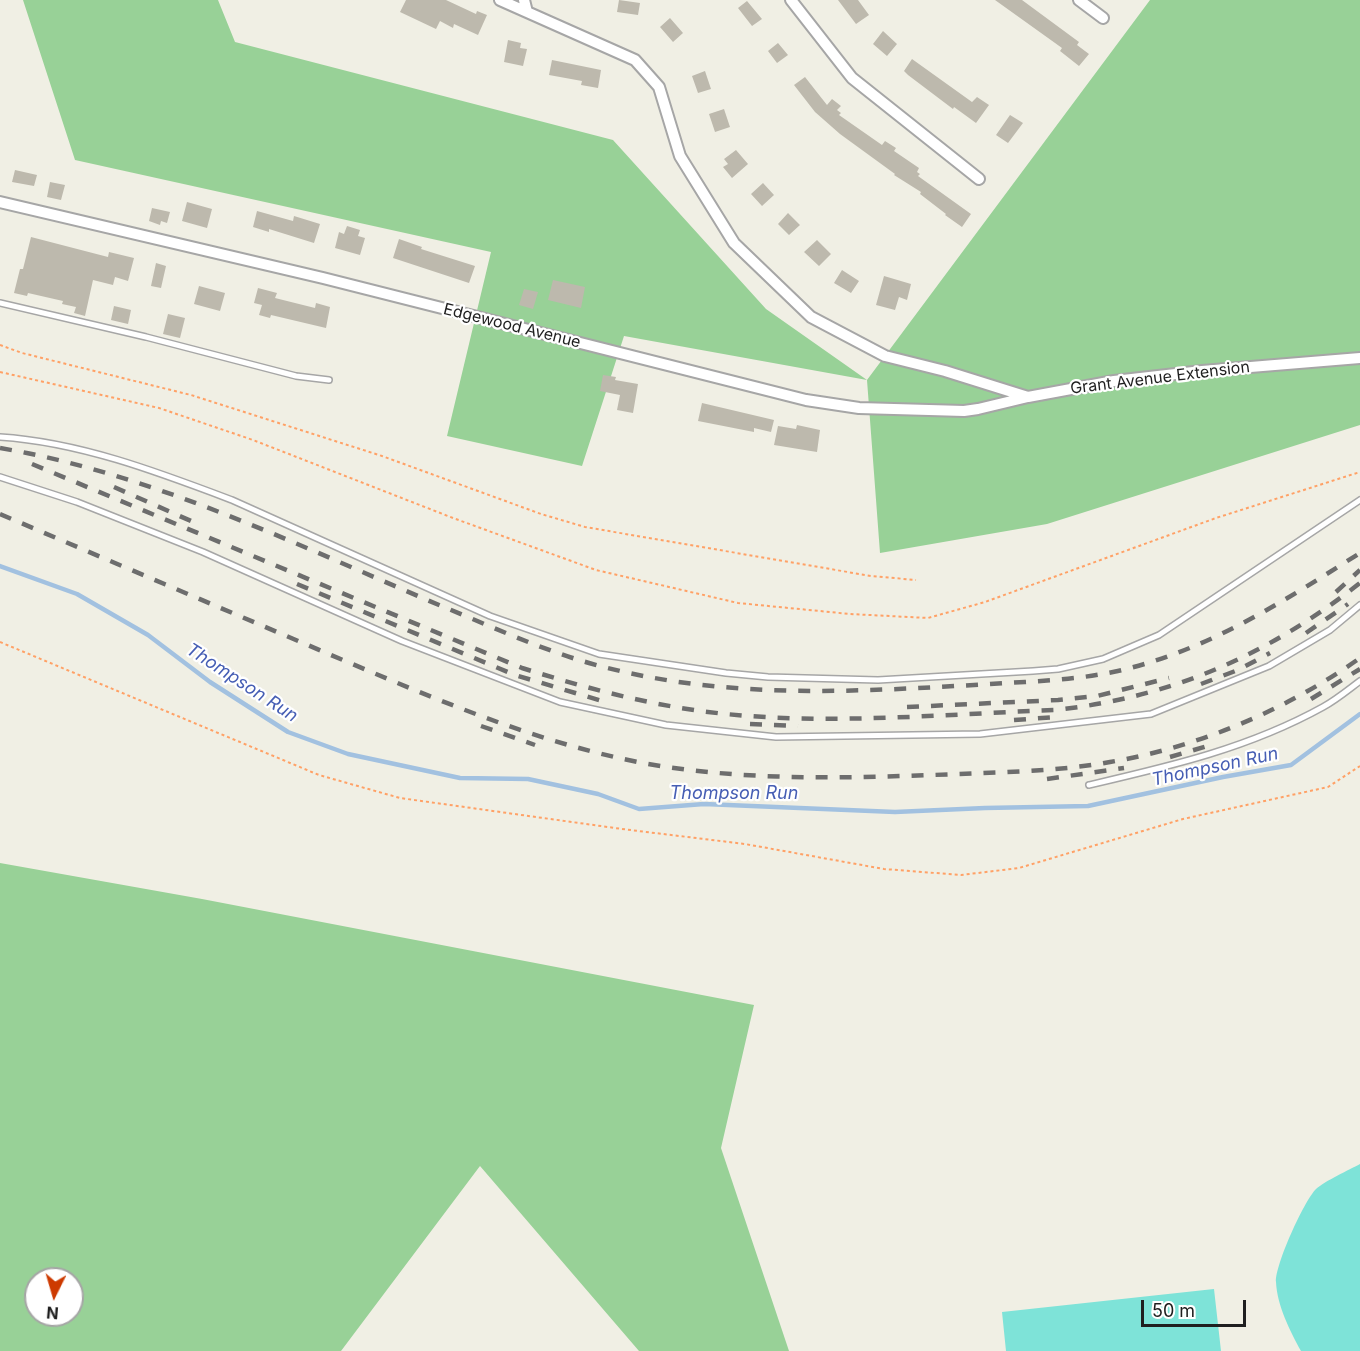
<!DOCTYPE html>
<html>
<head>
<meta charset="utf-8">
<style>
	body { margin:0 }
	#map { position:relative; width:1360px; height:1351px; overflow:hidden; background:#f0efe4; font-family:Inter,sans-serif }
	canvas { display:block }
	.north { position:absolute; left:24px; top:1267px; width:60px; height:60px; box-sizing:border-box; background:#fff; border:2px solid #a5a5a5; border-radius:50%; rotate:185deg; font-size:16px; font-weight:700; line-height:24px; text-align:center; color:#1f1f1f }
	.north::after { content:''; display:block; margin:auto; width:21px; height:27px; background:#cd3a00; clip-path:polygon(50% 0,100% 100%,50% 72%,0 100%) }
	.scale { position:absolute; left:1141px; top:1300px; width:105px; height:27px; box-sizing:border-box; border:3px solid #1f1f1f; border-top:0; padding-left:8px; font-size:18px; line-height:21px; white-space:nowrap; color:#1f1f1f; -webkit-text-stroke:4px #fff; paint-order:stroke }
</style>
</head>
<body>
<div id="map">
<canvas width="1360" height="1351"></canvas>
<div class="north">N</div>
<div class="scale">50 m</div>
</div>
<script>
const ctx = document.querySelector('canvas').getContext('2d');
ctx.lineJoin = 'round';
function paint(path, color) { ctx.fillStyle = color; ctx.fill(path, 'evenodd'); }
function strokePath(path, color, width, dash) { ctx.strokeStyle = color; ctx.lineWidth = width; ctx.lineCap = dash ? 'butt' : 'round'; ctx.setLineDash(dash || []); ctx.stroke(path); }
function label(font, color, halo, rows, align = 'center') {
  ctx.font = font + ' Inter,sans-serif'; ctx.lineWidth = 4.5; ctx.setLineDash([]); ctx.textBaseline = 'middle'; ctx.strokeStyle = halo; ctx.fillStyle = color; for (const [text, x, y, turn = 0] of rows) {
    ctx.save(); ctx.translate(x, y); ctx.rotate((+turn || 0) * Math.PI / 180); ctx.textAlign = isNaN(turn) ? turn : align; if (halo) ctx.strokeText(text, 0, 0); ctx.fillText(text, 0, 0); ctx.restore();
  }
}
paint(new Path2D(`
	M 23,0 L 218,0 L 235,42 L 613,140 L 766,309 L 867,380 L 1150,0 L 1360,0 L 1360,425 L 1047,524 L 880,553 L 867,380 L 624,336 L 582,466 L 447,436 L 491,252 L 75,160 Z
	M 0,863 L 202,899 L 754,1005 L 721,1148 L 789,1351 L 639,1351 L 480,1166 L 341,1351 L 0,1351 ZM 36,1279 L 72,1279 L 72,1315 L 36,1315 Z`), '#98d197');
paint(new Path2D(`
	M 1360,1164 L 1360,1351 L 1301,1351 C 1290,1331 1277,1305 1276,1282 C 1275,1265 1304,1201 1316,1189 C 1325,1181 1349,1170 1360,1164 Z
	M 1214,1289 L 1221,1351 L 1006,1351 L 1002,1312 Z`), '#7ee3d8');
strokePath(new Path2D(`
	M 0,566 L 77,594 L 148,635 L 210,682 L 288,732 L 348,754 L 460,778 L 528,779 L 598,794 L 639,809 L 704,804 L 895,812 L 985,808 L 1088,806 L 1223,777 L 1291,765 L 1360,714`), '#a2c1e0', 4.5);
paint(new Path2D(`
	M 406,0 L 446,0 L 476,14 L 477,11 L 487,15 L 478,35 L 454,24 L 453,28 L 440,21 L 436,29 L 400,12 Z
	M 619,0 L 640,3 L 638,15 L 617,12 Z
	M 838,0 L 858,0 L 869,15 L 856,24 Z
	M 995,0 L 1022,0 L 1079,42 L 1077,45 L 1089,54 L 1079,66 L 1060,51 L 1062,48 Z
	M 747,1 L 762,19 L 752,26 L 738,8 Z
	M 670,18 L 683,33 L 673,42 L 660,27 Z
	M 883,31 L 897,44 L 887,56 L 873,44 Z
	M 508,40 L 521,43 L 520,48 L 527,49 L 523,66 L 504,62 Z
	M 778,43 L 788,55 L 777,63 L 768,51 Z
	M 912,59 L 972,102 L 977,97 L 989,105 L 976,123 L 954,107 L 953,109 L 908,75 L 904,71 Z
	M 552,60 L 601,70 L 598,88 L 581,85 L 582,81 L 549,75 Z
	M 705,71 L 711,89 L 698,93 L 692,76 Z
	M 805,77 L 827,105 L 832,99 L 841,106 L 837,110 L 841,113 L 839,115 L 882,145 L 885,141 L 896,148 L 894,151 L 919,168 L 917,172 L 920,174 L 918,176 L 971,214 L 962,227 L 945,215 L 946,214 L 920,194 L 921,192 L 894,175 L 895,174 L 840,134 L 815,112 L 794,85 Z
	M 724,109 L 730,127 L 715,132 L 709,114 Z
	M 1010,115 L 1023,123 L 1008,143 L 996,135 Z
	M 736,150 L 748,164 L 732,178 L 723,167 L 728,164 L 724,159 Z
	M 15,170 L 37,175 L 34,186 L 12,182 Z
	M 50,182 L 65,185 L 61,200 L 47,197 Z
	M 763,183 L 774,195 L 762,206 L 751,194 Z
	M 187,202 L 212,209 L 207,228 L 182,221 Z
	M 152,208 L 170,212 L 167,223 L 161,221 L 160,225 L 149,221 Z
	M 257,211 L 293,221 L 294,216 L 320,224 L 314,243 L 269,229 L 269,232 L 253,227 Z
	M 788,213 L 800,225 L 789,235 L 778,224 Z
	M 347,226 L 360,230 L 358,236 L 365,238 L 360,255 L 335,248 L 339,232 L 344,234 Z
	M 31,237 L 108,257 L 109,252 L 134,258 L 128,281 L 115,277 L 113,285 L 93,280 L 85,316 L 74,313 L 76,307 L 62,304 L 63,301 L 28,293 L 27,296 L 14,293 L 20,269 L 23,269 Z
	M 399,239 L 422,247 L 421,249 L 475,266 L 469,283 L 393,258 Z
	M 817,240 L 831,254 L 819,266 L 804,252 Z
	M 156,263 L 166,266 L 161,288 L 151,286 Z
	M 842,270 L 859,281 L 851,293 L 834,283 Z
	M 884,276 L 911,284 L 907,300 L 899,297 L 895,310 L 876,305 Z
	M 553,280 L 585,287 L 581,308 L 548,300 Z
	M 199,286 L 225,293 L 220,311 L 194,304 Z
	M 258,288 L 277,293 L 275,298 L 315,308 L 316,303 L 330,307 L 326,328 L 271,315 L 270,318 L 259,315 L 262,305 L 254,303 Z
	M 524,289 L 538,292 L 533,309 L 519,305 Z
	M 114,306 L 131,310 L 128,324 L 111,320 Z
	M 168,314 L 185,318 L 180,338 L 163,334 Z
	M 603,375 L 616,377 L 615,380 L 638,384 L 633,413 L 617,410 L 620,395 L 600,391 Z
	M 702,403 L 774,420 L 771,432 L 754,428 L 754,432 L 698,421 Z
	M 797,425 L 820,430 L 817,452 L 774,445 L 778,426 L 796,429 Z`), '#bdb9ad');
const lane = new Path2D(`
	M 0,303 L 146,337 L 296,376 L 329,380
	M 0,437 C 79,442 158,472 232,500 L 490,616 L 599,654 L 726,673 L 768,677 L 878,680 L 1033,671 L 1058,669 L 1103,659 L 1159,635 L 1360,500
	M 0,477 L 77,502 L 203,552 L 402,641 L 560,702 L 666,725 L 776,737 L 980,734 L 1151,714 L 1269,666 L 1330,630 L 1360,605
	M 1089,785 C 1171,766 1249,748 1323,707 C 1336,700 1348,690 1360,681`);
const street = new Path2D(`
	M 500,0 L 527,12
	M 524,0 L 527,12 L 635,60 L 659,87 L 680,156 L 734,243 L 811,317 L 885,356 L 945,371 L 1028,397 L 1114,381 L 1202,371 L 1360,358
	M 791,0 L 852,78 L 979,179
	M 1079,0 L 1103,18
	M 0,202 L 323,278 L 806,400 L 859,408 L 964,411 L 978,409 L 1028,397`);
strokePath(lane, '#a6a6a6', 8);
strokePath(street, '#a6a6a6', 14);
strokePath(new Path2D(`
	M 0,345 L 22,353 L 191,395 L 382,456 L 541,514 L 585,527 L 871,576 L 916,580
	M 0,372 L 159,408 L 253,440 L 453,518 L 596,570 L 738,603 L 850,614 L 928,618 L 985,602 L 1216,518 L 1360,472
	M 0,642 L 319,775 L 400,798 L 622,829 L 745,844 L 884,869 L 961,875 L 1019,868 L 1183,819 L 1328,787 L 1360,766`), '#ffa166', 2, [3, 3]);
strokePath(lane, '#fff', 5);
strokePath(street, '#fff', 10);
strokePath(new Path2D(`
	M 0,448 C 153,474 297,545 439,605 C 488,625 537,648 589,663 C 733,704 878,690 1025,682 C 1060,680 1096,677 1130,668 C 1215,646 1287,599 1360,553
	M 32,464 L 522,668 C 589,689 656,707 726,714 C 833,725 947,714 1054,710 C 1171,698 1268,655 1360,583
	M 114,487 L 191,521
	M 0,514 C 110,561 221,608 331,655 C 433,698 534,742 643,763 C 748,782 853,778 959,774 C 1009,772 1060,771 1110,762 C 1199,747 1286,710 1360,658
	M 297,584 L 515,675 L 602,701
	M 1336,592 L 1360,570
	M 1306,633 L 1348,604
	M 1201,684 L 1238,670 L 1270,653
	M 1311,699 L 1360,669
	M 907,707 L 1058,700 L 1097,696 L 1169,678
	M 1014,720 L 1056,717
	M 750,724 L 798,726
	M 481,726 L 535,745
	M 1170,757 L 1211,745
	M 1047,779 L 1124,768`), '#6d6d6d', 4.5, [12, 12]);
label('16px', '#1f1f1f', '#fff', [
	["Edgewood Avenue",512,326,14],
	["Grant Avenue Extension",1160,378,-7]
]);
label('italic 18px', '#465eb4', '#fff', [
	["Thompson Run",242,683,33],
	["Thompson Run",1215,767,-12],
	["Thompson Run",734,794]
]);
</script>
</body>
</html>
